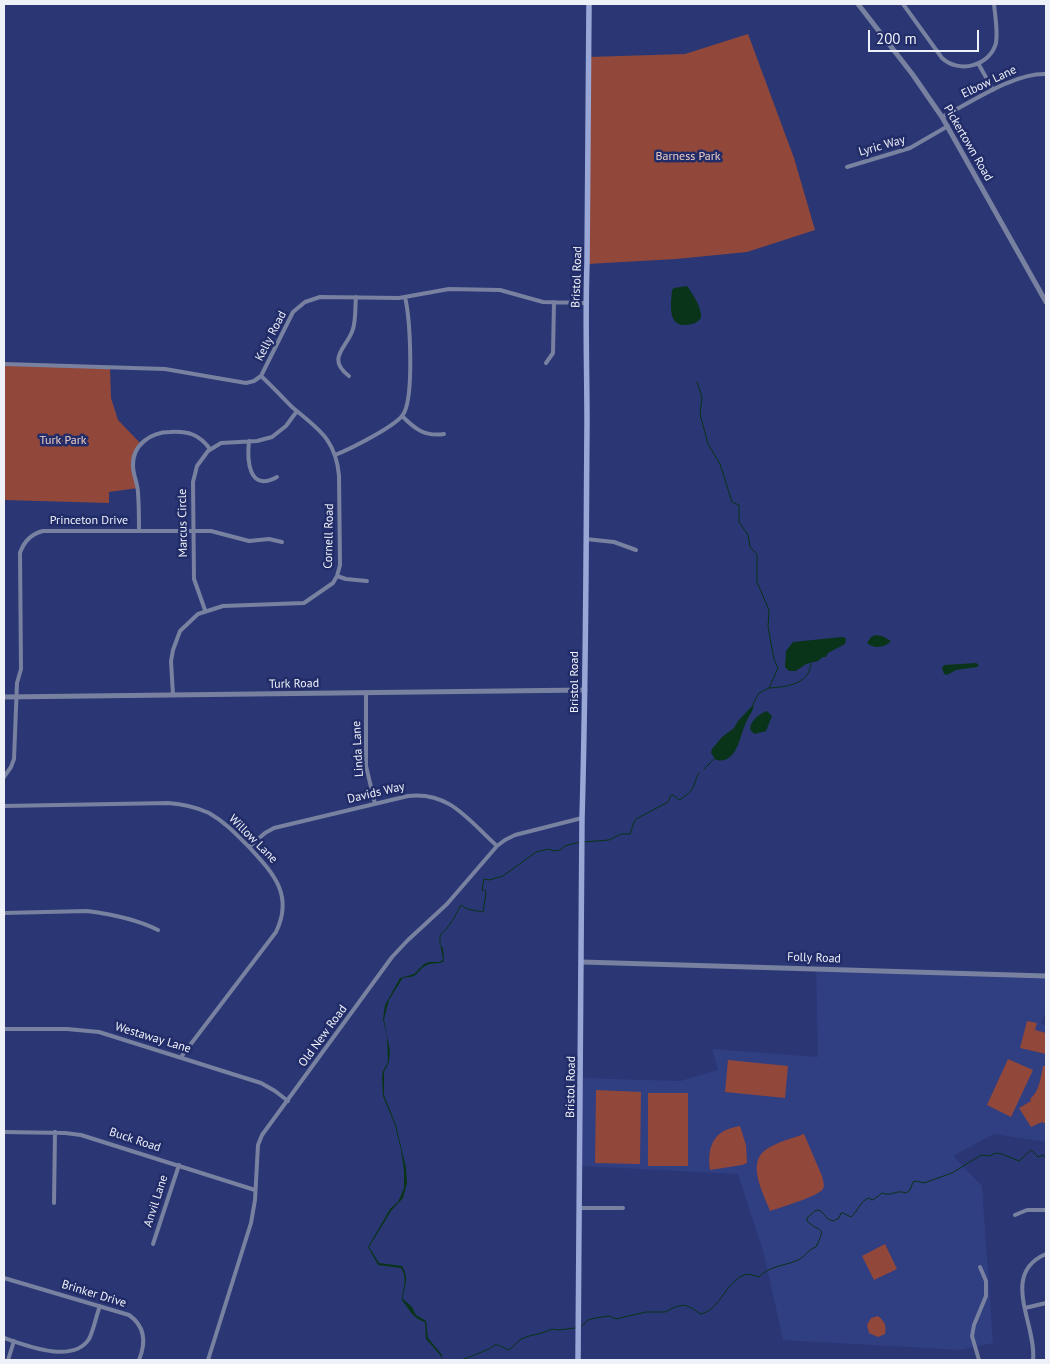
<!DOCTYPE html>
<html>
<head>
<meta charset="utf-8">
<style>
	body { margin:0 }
	#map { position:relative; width:1050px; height:1364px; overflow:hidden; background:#2a3774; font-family:"PT Sans",sans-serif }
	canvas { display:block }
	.frame { position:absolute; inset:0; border:5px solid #eef1f8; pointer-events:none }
	.scale { position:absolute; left:868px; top:30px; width:111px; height:22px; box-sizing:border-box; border:2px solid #eef1f8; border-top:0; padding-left:6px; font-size:15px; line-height:18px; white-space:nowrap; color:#eef1f8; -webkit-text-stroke:4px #212c68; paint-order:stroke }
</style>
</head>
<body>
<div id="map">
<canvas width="1050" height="1364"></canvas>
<div class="frame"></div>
<div class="scale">200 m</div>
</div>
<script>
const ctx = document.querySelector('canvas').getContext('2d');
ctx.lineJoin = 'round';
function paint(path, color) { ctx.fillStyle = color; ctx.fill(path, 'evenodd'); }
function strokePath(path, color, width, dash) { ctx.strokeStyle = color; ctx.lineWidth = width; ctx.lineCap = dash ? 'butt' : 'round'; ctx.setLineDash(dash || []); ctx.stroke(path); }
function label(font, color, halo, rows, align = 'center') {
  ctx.font = font + ' "PT Sans",sans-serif'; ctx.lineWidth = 5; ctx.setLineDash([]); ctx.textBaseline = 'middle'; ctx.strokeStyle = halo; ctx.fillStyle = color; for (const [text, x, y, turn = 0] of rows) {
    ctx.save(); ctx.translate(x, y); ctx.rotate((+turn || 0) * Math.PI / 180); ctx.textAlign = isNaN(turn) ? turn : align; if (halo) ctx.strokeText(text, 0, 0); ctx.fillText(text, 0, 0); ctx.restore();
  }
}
paint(new Path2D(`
	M 816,968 L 1046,976 L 1046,1011 L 1041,1023 L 1046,1025 L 1046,1142 L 994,1134 L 953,1156 L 982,1186 L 993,1343 L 960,1350 L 783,1340 L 764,1254 L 738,1174 L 580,1166 L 581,1078 L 680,1081 L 718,1070 L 712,1049 L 818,1057 Z`), '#303e82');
paint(new Path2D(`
	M 748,34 L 794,158 L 815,230 L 747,252 L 676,259 L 587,264 L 589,57 L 685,54 Z
	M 4,364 L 110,366 L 111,398 L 118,420 L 141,444 L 133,459 L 138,488 L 109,492 L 109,503 L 4,500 Z
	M 1027,1021 L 1037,1023 L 1035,1030 L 1046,1033 L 1046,1054 L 1020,1048 Z
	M 1008,1059 L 1033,1070 L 1011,1117 L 987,1105 Z
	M 728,1060 L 788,1066 L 785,1098 L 725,1092 Z
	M 1043,1066 L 1046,1066 L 1046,1124 L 1042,1122 L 1031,1127 L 1019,1108 L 1031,1101 L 1030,1099 C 1039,1092 1041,1077 1043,1066 Z
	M 596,1090 L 641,1092 L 640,1164 L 595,1163 Z
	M 648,1093 L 688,1093 L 688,1166 L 648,1166 Z
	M 740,1126 L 746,1145 L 747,1163 L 742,1165 L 710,1170 C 707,1145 714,1130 740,1126 Z
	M 804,1134 L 822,1176 C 823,1181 825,1185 823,1189 C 819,1196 779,1208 770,1211 C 763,1192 744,1160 770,1147 C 781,1141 793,1138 804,1134 Z
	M 885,1244 L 897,1269 L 874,1280 L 862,1256 Z
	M 878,1316 C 884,1321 887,1325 885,1334 L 878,1337 L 869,1333 L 867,1325 L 871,1318 Z`), '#91483b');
paint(new Path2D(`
	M 687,286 C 693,294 702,308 701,318 C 697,323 693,324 687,325 C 667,327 671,304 672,290 L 674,288 Z
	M 875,635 L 882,636 L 891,641 C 885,648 874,649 867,643 L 871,637 Z
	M 842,637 L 846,638 L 845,644 L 828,653 L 826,657 L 823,657 L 818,661 L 806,664 L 796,671 L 789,671 L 785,667 L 786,651 L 793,642 Z
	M 976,663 L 979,665 L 977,667 L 956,670 L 947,675 L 944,674 L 942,668 L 944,665 Z
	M 754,704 C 753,713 748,716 745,725 C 739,738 737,764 716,760 L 711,753 L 712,749 L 722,737 L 734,728 L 738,721 Z
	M 767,711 L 772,716 L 766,731 L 754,734 L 750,729 C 751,720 759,714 767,711 Z
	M 440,943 L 443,949 L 444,961 C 438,965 433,962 427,965 C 421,967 419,973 414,976 C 409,978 406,976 402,979 L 389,1000 L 384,1019 L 390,1051 L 389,1062 L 384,1072 L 384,1095 L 396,1125 L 406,1168 L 407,1183 L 403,1198 L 391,1211 L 369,1247 L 379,1263 L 402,1266 C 410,1280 404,1285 403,1299 L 412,1307 L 416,1315 L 426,1321 L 428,1338 L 442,1355 L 442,1360 L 441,1356 L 426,1339 L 425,1322 C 413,1319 409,1309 402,1300 C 403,1287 408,1279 401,1268 L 378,1265 L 368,1247 L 390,1209 L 398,1202 L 404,1188 L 404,1170 L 401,1150 L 395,1125 L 383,1096 L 382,1077 L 383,1071 L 388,1062 L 387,1036 L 383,1019 L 385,1005 L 400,978 L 414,974 L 424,964 L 429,962 L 439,962 L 443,960 Z`), '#0a3419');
strokePath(new Path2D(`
	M 697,382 L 702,397 L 700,414 L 708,444 L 720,464 L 732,502 L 739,505 L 739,522 L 748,535 L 750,547 L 757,554 L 757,582 L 769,610 L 768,627 L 774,659 L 778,668 L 769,688 L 759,693 L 753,704
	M 769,688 C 785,687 809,685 811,664
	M 704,769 L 715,758
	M 584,842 L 609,840 L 621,834 L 630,834 L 634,822 L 636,819 L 668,802 L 671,795 L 673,795 L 679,800 C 684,797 690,793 692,789 C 696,784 695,778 699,773
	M 440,943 L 440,935 C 448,930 456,914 461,905 L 467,909 L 483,912 L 486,893 L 485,890 L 482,890 L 484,879 L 489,880 L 503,876 L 536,852 L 549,849 L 554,851 L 560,850 L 565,846 L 580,842
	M 581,1327 L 588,1320 L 595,1318 L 609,1316 L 616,1319 L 646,1312 L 665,1312 L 675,1307 L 684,1305 L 692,1308 L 700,1314 C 720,1311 725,1282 744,1275 C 750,1273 754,1276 759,1277 C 770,1265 787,1266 800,1259 C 806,1255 809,1249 816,1247 C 827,1224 820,1234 807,1221 L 807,1218 L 816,1210 L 821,1211 L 828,1219 L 833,1221 L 839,1218 L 841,1213 L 843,1213 L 851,1217 C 858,1211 859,1203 868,1198 L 873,1200 L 882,1193 C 892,1197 896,1189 906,1193 L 910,1190 L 913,1182 L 916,1181 L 924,1183 L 952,1173 L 981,1155 L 990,1156 L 995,1153 L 1002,1154 L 1019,1161 L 1031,1150 L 1038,1157 L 1043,1155 L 1046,1158
	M 462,1360 L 489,1349 L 495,1345 L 498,1345 L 509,1350 L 521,1339 L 529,1336 L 542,1333 L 552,1329 L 558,1330 L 575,1328`), '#0a3419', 1);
strokePath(new Path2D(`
	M 903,4 L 942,58 C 959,74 990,66 996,43 C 998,31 995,15 994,4
	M 978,63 L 993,90
	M 942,117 C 972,102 1013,73 1046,74
	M 847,167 L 910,148 L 948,126
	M 546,363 L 553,353 L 554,302
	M 4,364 L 165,369 L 246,383 L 254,381 L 261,376 L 293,312 L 305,302 L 320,297 L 399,298 L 449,289 L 500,290 L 543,302 L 585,303
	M 349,376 C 325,358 348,347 353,329 C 356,319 355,308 356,297
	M 402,416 C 415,429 425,437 444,434
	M 249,441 C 247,459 248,493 277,477
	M 335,455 C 350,449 392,428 402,416 C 415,401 410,318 405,297
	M 139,531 C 139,518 139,505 138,493 C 138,484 133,475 133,466 C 132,445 151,432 170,432 C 188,431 199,434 210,449
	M 586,539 L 614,542 L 636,550
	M 337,576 L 346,579 L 367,581
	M 205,610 L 194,579 L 193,482 L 197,466 L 208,451 L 221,443 L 257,441 L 272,437 L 286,426 L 297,411
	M 366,693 L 366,766 L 375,804
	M 173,695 L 171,661 L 173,650 L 180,631 L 198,614 L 223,606 L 304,603 L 333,583 L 337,576 L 340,565 L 339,476 C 336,439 318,429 292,407 C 282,397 272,386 261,376
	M 4,777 L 11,767 L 14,759 L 17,683 L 21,669 L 20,553 C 24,541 31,534 43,531 L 211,531 L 249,541 L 269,539 L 282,542
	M 4,806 L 168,803 C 183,804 196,807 209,813 C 225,822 237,835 250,848 C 273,873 294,895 276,932 L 181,1057
	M 249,847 L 265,833 L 274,828 L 408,796 C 450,791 469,821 497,846
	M 4,913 L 87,911 C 111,914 136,919 158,930
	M 4,1029 L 67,1029 L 99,1032 L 261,1083 L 275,1091 L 288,1101
	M 4,1132 L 65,1133 L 81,1135 L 255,1190
	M 54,1203 L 55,1132
	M 580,1208 L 623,1208
	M 1015,1215 L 1027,1210 L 1046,1210
	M 153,1244 L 179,1165
	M 4,1278 L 129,1315 C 146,1327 146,1343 139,1360
	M 1025,1308 L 1046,1303
	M 4,1338 C 27,1346 73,1364 89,1339 C 94,1329 96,1316 100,1306
	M 8,1360 L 14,1341
	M 208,1360 L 251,1223 L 255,1200 L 258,1145 L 262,1135 L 392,957 L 408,940 L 447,904 L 497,846 L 505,840 L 515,835 L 582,818
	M 979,1360 L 972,1336 L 974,1325 L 986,1296 L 986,1281 L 980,1267
	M 1033,1360 C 1037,1325 999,1274 1046,1254`), '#7881a0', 4);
strokePath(new Path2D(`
	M 858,4 L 913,75 L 942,117 L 1046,302
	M 4,697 L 585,690
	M 582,962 L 1046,976`), '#7881a0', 5);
strokePath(new Path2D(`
	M 578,1360 L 582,818 C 586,686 586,555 587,423 C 587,370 585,317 587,264 L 589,4`), '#99a7d7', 5.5);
label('12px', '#eef1f8', '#212c68', [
	["Elbow Lane",989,82,-26],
	["Pickertown Road",968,143,60],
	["Lyric Way",882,146,-16],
	["Bristol Road",577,277,-88],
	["Kelly Road",271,336,-63],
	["Princeton Drive",89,521],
	["Marcus Circle",183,523,-91],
	["Cornell Road",329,536,-89],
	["Bristol Road",575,682,-90],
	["Turk Road",294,684,-1],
	["Linda Lane",358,749,-93],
	["Davids Way",376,793,-13],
	["Willow Lane",253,839,45],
	["Folly Road",814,958,2],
	["Old New Road",323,1036,-54],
	["Westaway Lane",153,1038,17],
	["Bristol Road",571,1087,-89],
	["Buck Road",135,1140,18],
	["Anvil Lane",156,1201,-72],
	["Brinker Drive",94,1294,17]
]);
label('12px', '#ebcac3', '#212c68', [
	["Barness Park",688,157],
	["Turk Park",63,441]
]);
</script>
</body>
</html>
